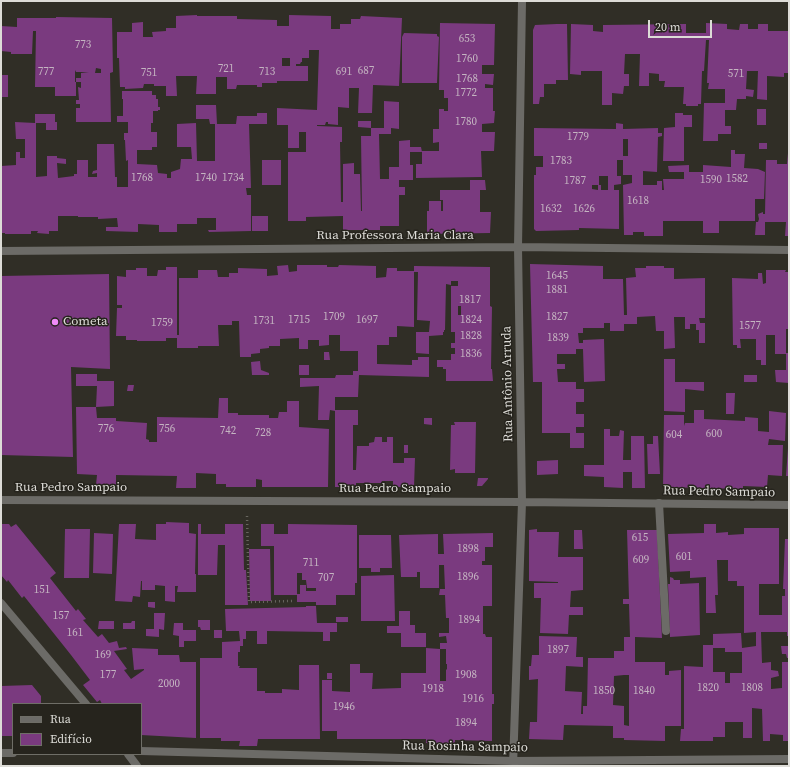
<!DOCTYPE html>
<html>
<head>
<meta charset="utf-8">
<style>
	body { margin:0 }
	#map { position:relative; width:790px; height:767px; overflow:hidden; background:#302e26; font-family:"Source Serif 4",serif }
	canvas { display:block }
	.frame { position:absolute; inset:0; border:2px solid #dddcd7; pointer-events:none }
	.legend { position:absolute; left:12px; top:703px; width:130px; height:52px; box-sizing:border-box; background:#26241d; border:1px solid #6f6e67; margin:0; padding:5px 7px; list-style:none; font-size:12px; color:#dddcd7 }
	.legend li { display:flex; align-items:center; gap:8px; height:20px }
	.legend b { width:20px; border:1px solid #6f6e67 }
	.scale { position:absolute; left:648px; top:20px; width:64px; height:18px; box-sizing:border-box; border:2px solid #dddcd7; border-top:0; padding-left:5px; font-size:12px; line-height:14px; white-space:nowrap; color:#dddcd7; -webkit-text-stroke:3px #26241d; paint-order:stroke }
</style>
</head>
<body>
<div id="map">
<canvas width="790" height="767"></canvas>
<div class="frame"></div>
<ul class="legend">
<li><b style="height:5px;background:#6c6b67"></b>Rua</li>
<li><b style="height:11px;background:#7a3a7f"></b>Edifício</li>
</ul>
<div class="scale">20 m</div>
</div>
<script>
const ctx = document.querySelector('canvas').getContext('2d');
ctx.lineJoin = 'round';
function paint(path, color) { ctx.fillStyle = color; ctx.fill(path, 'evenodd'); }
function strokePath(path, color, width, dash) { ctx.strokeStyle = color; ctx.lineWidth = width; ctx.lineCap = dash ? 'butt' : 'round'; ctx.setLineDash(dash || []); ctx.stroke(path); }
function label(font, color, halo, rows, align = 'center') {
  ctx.font = font + ' "Source Serif 4",serif'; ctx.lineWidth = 3; ctx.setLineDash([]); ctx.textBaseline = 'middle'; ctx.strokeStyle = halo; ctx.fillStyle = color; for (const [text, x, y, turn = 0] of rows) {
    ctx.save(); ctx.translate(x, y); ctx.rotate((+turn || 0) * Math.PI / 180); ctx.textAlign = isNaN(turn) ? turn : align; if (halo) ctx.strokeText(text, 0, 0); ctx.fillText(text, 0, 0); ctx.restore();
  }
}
paint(new Path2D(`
	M 197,15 L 197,16 L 237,16 L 237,19 L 277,20 L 277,26 L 289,26 L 289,15 L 331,16 L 331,29 L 340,29 L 340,24 L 351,24 L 351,19 L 360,19 L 361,16 L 402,18 L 399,86 L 373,85 L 372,113 L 358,113 L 359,88 L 349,88 L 349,108 L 338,107 L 338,125 L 328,124 L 328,122 L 326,122 L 325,125 L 317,125 L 317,126 L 342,127 L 342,142 L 340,142 L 341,202 L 343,202 L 343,164 L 354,163 L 354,174 L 360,174 L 361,211 L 362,211 L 361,136 L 371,136 L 371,128 L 384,128 L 384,101 L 399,102 L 399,129 L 391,128 L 391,134 L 379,134 L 380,179 L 389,179 L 389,167 L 399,167 L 399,141 L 410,140 L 410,147 L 421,147 L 422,152 L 410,152 L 410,165 L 413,165 L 413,180 L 399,180 L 399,187 L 405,187 L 405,195 L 399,195 L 399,226 L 380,226 L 380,230 L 343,230 L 343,216 L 306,217 L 306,221 L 288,221 L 288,152 L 306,152 L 306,132 L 299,132 L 299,148 L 288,148 L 288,125 L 277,125 L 277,108 L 317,110 L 319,50 L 309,50 L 309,58 L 302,58 L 302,62 L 301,62 L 300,64 L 296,64 L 296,66 L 308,66 L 308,81 L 277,81 L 277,83 L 262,83 L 262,87 L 257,87 L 257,85 L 237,85 L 236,89 L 227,89 L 227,77 L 216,77 L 216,94 L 196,94 L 197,76 L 176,76 L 177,96 L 166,96 L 166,86 L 154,86 L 154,84 L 144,84 L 143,88 L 125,89 L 125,87 L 120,87 L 119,58 L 117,58 L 117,32 L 132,32 L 132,23 L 143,22 L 143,37 L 153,37 L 152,32 L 166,31 L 166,28 L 176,28 L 176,16 ZM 282,58 L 290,58 L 290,66 L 282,66 Z
	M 56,17 L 112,18 L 113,72 L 110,73 L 111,122 L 76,122 L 76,108 L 80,108 L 80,104 L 76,104 L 76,100 L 79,100 L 78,87 L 81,88 L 81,82 L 76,82 L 76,96 L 55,96 L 55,87 L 35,87 L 36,31 L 33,31 L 32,54 L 11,54 L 11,52 L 1,51 L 1,26 L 17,27 L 17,18 L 56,18 ZM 96,68 L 101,69 L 101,73 L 95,73 ZM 75,70 L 76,72 L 89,72 L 81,73 L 81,78 L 76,78 L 76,82 L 75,82 Z
	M 440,23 L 495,24 L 494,65 L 482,65 L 482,74 L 494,74 L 493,85 L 485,84 L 485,88 L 493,88 L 493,111 L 495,111 L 494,123 L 482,124 L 482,132 L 495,132 L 494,151 L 481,151 L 482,177 L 416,178 L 416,164 L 422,164 L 422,151 L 439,151 L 439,142 L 433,143 L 433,129 L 439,129 L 439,109 L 444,109 L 444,111 L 448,111 L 448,98 L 444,98 L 444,90 L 439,90 Z
	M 706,23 L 727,24 L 727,29 L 739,30 L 740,24 L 748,24 L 748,29 L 758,29 L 758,24 L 768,24 L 768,31 L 789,31 L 789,73 L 784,73 L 784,77 L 767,76 L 767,100 L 757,99 L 758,71 L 747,71 L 746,89 L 754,90 L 753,97 L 746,96 L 746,99 L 737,99 L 736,110 L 725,110 L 725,126 L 731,126 L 731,134 L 718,134 L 718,141 L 703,141 L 704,103 L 725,103 L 725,89 L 708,89 L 709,83 L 707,83 L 709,40 L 706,40 L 704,71 L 702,71 L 701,104 L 698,104 L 698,106 L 686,106 L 686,104 L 683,104 L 684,87 L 664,87 L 665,81 L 659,81 L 659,74 L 649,73 L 649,86 L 639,86 L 640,54 L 625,54 L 624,74 L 629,74 L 629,86 L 624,86 L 623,94 L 612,93 L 612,105 L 602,105 L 602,71 L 581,71 L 581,75 L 570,74 L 571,24 L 593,25 L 593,31 L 603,32 L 603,25 L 686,24 L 686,33 L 706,33 Z
	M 557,24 L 567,24 L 568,80 L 556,80 L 556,84 L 544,84 L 544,97 L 540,97 L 539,104 L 533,104 L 533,30 L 535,25 Z
	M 404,33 L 437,34 L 437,36 L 439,37 L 437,83 L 402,83 L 402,37 Z
	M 1,75 L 8,75 L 8,97 L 1,97 Z
	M 122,91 L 152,91 L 152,95 L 156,95 L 156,99 L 158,99 L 158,107 L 160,107 L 160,110 L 158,110 L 158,111 L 153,111 L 153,123 L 151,123 L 151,132 L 157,132 L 157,147 L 152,147 L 152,150 L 137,150 L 137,164 L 157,165 L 158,173 L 167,174 L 167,178 L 171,178 L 171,172 L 180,169 L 181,159 L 192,159 L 191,147 L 177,147 L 177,124 L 196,123 L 197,161 L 215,161 L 215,124 L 210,124 L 209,119 L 196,119 L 196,105 L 216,105 L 217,124 L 236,124 L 237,116 L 257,116 L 257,113 L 267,113 L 267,124 L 249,124 L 251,188 L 246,188 L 247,195 L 251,195 L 251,231 L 209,232 L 208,230 L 216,230 L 216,218 L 197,218 L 197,224 L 177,224 L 177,232 L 159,232 L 159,225 L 138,224 L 138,232 L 106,231 L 106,227 L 118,227 L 117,218 L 98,219 L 98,217 L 78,217 L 78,216 L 58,216 L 58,231 L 49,231 L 49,234 L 37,233 L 38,231 L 31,231 L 31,234 L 5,234 L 5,233 L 1,233 L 1,166 L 16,165 L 16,152 L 20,152 L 20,158 L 25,158 L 25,139 L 16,139 L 15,122 L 35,123 L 35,114 L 55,114 L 55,122 L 57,122 L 57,130 L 46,130 L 46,123 L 36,123 L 36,177 L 47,176 L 47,156 L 57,156 L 57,158 L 66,159 L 66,164 L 57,163 L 58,178 L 74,176 L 74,174 L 77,174 L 77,160 L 88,160 L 88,177 L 97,177 L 97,173 L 92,174 L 93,171 L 97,170 L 97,144 L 114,144 L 115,177 L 117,177 L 117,187 L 128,187 L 128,160 L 126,161 L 125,140 L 124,140 L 124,133 L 128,133 L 128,122 L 117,122 L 117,116 L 123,116 L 123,99 L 122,99 Z
	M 757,109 L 766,109 L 766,125 L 757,125 Z
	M 675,113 L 683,113 L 683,115 L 692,115 L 692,127 L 684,127 L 684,161 L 663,161 L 664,128 L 675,127 Z
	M 358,121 L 371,121 L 371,128 L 358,127 Z
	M 616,123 L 623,124 L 623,129 L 658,128 L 658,133 L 662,133 L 662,136 L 658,137 L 657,172 L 643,171 L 643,185 L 657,185 L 657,181 L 662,181 L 662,190 L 664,190 L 663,179 L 684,179 L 684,172 L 669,172 L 668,166 L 689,165 L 689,172 L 703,172 L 703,165 L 731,167 L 731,150 L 735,150 L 735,154 L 745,154 L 744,168 L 758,169 L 765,172 L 764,199 L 755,199 L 755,221 L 719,221 L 719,233 L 703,233 L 703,221 L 663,221 L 663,236 L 644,236 L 644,232 L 633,232 L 633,235 L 624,235 L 623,185 L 632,183 L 632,175 L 623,175 L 623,160 L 617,160 L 617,176 L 621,176 L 621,184 L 614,185 L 614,190 L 619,190 L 619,229 L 579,228 L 579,230 L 536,231 L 534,229 L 534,175 L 536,175 L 536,167 L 543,167 L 543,156 L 534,156 L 534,128 L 616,129 ZM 623,139 L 628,139 L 628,156 L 623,156 ZM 599,176 L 608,176 L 608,190 L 601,190 L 601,185 L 598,185 L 598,190 L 592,189 L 592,185 L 599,185 Z
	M 759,143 L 767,143 L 767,149 L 759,149 Z
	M 788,153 L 789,153 L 789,236 L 785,236 L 786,222 L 765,222 L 765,235 L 755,235 L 756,222 L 758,222 L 759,219 L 758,214 L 763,212 L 763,214 L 765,214 L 766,160 L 777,160 L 777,164 L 787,164 Z
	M 262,160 L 281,160 L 281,185 L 262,185 Z
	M 470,180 L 485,180 L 486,190 L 480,190 L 480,212 L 491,212 L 490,233 L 427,234 L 427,211 L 429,211 L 429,201 L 441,201 L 441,211 L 443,211 L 443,200 L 440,200 L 440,190 L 470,190 Z
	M 252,216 L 268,216 L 268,231 L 252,231 Z
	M 530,264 L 603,266 L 603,279 L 623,279 L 624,315 L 627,315 L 626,278 L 636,277 L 635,268 L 646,268 L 646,266 L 664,266 L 664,268 L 674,268 L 674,279 L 705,278 L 705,318 L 699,318 L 700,323 L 705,323 L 705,343 L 699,343 L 699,330 L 696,330 L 696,324 L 690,324 L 690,329 L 685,329 L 685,317 L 674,317 L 675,348 L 664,349 L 664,331 L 656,331 L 655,316 L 637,317 L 637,324 L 624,324 L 624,331 L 610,331 L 610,323 L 604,323 L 604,328 L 583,328 L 583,333 L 578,333 L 579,343 L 583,343 L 583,340 L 604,339 L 605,381 L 584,382 L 583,349 L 576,349 L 576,354 L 557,354 L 557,364 L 565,364 L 565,369 L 557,369 L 558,382 L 576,382 L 576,389 L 584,389 L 584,402 L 576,402 L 576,414 L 584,414 L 584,427 L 576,427 L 576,433 L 584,433 L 584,448 L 570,448 L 570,433 L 542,433 L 542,382 L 533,382 Z
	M 288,265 L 289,272 L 297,271 L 297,265 L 327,265 L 327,267 L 338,267 L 339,265 L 376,266 L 376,278 L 386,277 L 387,268 L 397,268 L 397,271 L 414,271 L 414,266 L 490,267 L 490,306 L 492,307 L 491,369 L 492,369 L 493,381 L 446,381 L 446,369 L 443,369 L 443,367 L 437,367 L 437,360 L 451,360 L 451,354 L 455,354 L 455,348 L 451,348 L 451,343 L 455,343 L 455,332 L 451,332 L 451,286 L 458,286 L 458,281 L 451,281 L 451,285 L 446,284 L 445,330 L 444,330 L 444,332 L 443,332 L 443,335 L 429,336 L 429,354 L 416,353 L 416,332 L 429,332 L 430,321 L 417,320 L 418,272 L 414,272 L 414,327 L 397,326 L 397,337 L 389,337 L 389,345 L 377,345 L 377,364 L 412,365 L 412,360 L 418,360 L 418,357 L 429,357 L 429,377 L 359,375 L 358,397 L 335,397 L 335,411 L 330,410 L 329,420 L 318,420 L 319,386 L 300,387 L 300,378 L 335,378 L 336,375 L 353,375 L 353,371 L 358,371 L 358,351 L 340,351 L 340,335 L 329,335 L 329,345 L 319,346 L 319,340 L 308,340 L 308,349 L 299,349 L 299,338 L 280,339 L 280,346 L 269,346 L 269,348 L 260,349 L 260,353 L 251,354 L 251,357 L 240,357 L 239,321 L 232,321 L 232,325 L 218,325 L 219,346 L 198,346 L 198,348 L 177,348 L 177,338 L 166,338 L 166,341 L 137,341 L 137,340 L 126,340 L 126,336 L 116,336 L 117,308 L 122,308 L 122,305 L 117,305 L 117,276 L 126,277 L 126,270 L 136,270 L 136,268 L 147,268 L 147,276 L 157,276 L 158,270 L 166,270 L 166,267 L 177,267 L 177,335 L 179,335 L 179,278 L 198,278 L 198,270 L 217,270 L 218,277 L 229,277 L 229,273 L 238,273 L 238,268 L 267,269 L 267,276 L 278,275 L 277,266 ZM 458,306 L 461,306 L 461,315 L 458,315 Z
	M 766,270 L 786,270 L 785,272 L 789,272 L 789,329 L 786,329 L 786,354 L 775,354 L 775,335 L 766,335 L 766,365 L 761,365 L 761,360 L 756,360 L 756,339 L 740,339 L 741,348 L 737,348 L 737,345 L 733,345 L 732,278 L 758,279 L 758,273 L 762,273 L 763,284 L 766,283 Z
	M 109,274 L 110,369 L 71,367 L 73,457 L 1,455 L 1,276 Z
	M 324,352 L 329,352 L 330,360 L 324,360 Z
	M 786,353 L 789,353 L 789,383 L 776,382 L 775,370 L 786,370 Z
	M 664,359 L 675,359 L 675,382 L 704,382 L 704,391 L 685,389 L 685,412 L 664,411 Z
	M 260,361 L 261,370 L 269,373 L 269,375 L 252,375 L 251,362 Z
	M 299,365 L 309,365 L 309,375 L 299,375 Z
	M 76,374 L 97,374 L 97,381 L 114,381 L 114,406 L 96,407 L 97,418 L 116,418 L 116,421 L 147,423 L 146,439 L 149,440 L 149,442 L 157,442 L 157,417 L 218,418 L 219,398 L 228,398 L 228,413 L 238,413 L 238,415 L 269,415 L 269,418 L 278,418 L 279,412 L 287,412 L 287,401 L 299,401 L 299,427 L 329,429 L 328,487 L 262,487 L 262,480 L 256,479 L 256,487 L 226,487 L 226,484 L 216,484 L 216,474 L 196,473 L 196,488 L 176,488 L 177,476 L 116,475 L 116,485 L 96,485 L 97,475 L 77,474 L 76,407 L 96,407 L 97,386 L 76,386 Z
	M 744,375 L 757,375 L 757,382 L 744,382 Z
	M 128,385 L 134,385 L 133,391 L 127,391 Z
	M 726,393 L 735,393 L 734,414 L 726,414 Z
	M 335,410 L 358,410 L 358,425 L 353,425 L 353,470 L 356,470 L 357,446 L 369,446 L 369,443 L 374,442 L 375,437 L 382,437 L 382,442 L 387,442 L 387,437 L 393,437 L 393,463 L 404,463 L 404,458 L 415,458 L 414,487 L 393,487 L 393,481 L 382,481 L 381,483 L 356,483 L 356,487 L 335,487 Z
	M 694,410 L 704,410 L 704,419 L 745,421 L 745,417 L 758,418 L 758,431 L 769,432 L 769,411 L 786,413 L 785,441 L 769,439 L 768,445 L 783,445 L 782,476 L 768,475 L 767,487 L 743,486 L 743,489 L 663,487 L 664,415 L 684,415 L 684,426 L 685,423 L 694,423 Z
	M 424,418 L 432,418 L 432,425 L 424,424 Z
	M 454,422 L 476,422 L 475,473 L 455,473 L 455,469 L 450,470 L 451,425 L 455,425 Z
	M 604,429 L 610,429 L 610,436 L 619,436 L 620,430 L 624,431 L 623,460 L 631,460 L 631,436 L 644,436 L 645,488 L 632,488 L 632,472 L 623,472 L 623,488 L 604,487 L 604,477 L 584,476 L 584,465 L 604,465 Z
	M 653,436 L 658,436 L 660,474 L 648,474 L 647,444 L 653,444 Z
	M 404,445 L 408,445 L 408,453 L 404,453 Z
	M 788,448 L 789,448 L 789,476 L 786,476 Z
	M 558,460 L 558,474 L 537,475 L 537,461 Z
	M 478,478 L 488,478 L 488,479 L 482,486 L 477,486 Z
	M 166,522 L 189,523 L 189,533 L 196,534 L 195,574 L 196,574 L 196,592 L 177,592 L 178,586 L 175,586 L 175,602 L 165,601 L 165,586 L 155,585 L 155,590 L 142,590 L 142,581 L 141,581 L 140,597 L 133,596 L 132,602 L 115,601 L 119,524 L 136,524 L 135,539 L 156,540 L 156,524 L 166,524 Z
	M 1,524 L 9,524 L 11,527 L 16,524 L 56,573 L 50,578 L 76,611 L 78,609 L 86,619 L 83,620 L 98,637 L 102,634 L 109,643 L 117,641 L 119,648 L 126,647 L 127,649 L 114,651 L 127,669 L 124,670 L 131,679 L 144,670 L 144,669 L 134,670 L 132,648 L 158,649 L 158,655 L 179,655 L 180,662 L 196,662 L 196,738 L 141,735 L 141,704 L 102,704 L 100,700 L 97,702 L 83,685 L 90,680 L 71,655 L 24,596 L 22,598 L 8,580 L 7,582 L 1,575 Z
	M 198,524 L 201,524 L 201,534 L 225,534 L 225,524 L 243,524 L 244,570 L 246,570 L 248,605 L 225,605 L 225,545 L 218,545 L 217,575 L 198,575 Z
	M 261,524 L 274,524 L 274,534 L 288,534 L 288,524 L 357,525 L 357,583 L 355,583 L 355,595 L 336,595 L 336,605 L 316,605 L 316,602 L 297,602 L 297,595 L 274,595 L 274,546 L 261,546 ZM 297,573 L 302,573 L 302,580 L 306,580 L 307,588 L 316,588 L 316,591 L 306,591 L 306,585 L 300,585 L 300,594 L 297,594 Z
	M 704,524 L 716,524 L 716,533 L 728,532 L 728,535 L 744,534 L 744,528 L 779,528 L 779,584 L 759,584 L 759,615 L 782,615 L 782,596 L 785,596 L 785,589 L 783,589 L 785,539 L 789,539 L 789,636 L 787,636 L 787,632 L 761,632 L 762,663 L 771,662 L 771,670 L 778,671 L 779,676 L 771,678 L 771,689 L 782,688 L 782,662 L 789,662 L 789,741 L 783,741 L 783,735 L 770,734 L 770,741 L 763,741 L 762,709 L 752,708 L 752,738 L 743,738 L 743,722 L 725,722 L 725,737 L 713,737 L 713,741 L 680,741 L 681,729 L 684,729 L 684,666 L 703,667 L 703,645 L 713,645 L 713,634 L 741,633 L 742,648 L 756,646 L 756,632 L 744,633 L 744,586 L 737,586 L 737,581 L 728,581 L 728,560 L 717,560 L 718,595 L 715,595 L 716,613 L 706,613 L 706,577 L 690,578 L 690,571 L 670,572 L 668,534 L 704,533 ZM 713,648 L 725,648 L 725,652 L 742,652 L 742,673 L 730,673 L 730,683 L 725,683 L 725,672 L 713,672 Z
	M 65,529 L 90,529 L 89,578 L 64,578 Z
	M 537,529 L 537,532 L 559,532 L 558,557 L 583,557 L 583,590 L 571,591 L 570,607 L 583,607 L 583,615 L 569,615 L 568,634 L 540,633 L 541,598 L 534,598 L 534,583 L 558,583 L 558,582 L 529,581 L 529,530 Z
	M 574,530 L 582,530 L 583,549 L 574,549 Z
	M 627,530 L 657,530 L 662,638 L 635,637 L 635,662 L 665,662 L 665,675 L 669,675 L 669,671 L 681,670 L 681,726 L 665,726 L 665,741 L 624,740 L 624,738 L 613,738 L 613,726 L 564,725 L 563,740 L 529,739 L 530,722 L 537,722 L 538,679 L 529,680 L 529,666 L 531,666 L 532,655 L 539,655 L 539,636 L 577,637 L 576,657 L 583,657 L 583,667 L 566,666 L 565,691 L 582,692 L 581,714 L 583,714 L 583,706 L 587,706 L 588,658 L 614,658 L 614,651 L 624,651 L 624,637 L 630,637 L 629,604 L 623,604 L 623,599 L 629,599 ZM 624,675 L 629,675 L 629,726 L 624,725 L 624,706 L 613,705 L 614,676 Z
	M 94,533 L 113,534 L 112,574 L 93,573 Z
	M 493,533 L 493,547 L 485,547 L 485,561 L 482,561 L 482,565 L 492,565 L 492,606 L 483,606 L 483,634 L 485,634 L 486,637 L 492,637 L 492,694 L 494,694 L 494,704 L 492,704 L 492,741 L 455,740 L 455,743 L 440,744 L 426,743 L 426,739 L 337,739 L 337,731 L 322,731 L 322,680 L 332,680 L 332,691 L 350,692 L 350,664 L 360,664 L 360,673 L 373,673 L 372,689 L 401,688 L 401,673 L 426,673 L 426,648 L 440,649 L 440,643 L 447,643 L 446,636 L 439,637 L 439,633 L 449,633 L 449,618 L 446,618 L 445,595 L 439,595 L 440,589 L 445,589 L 444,565 L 439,565 L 439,588 L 420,588 L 420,572 L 417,572 L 417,577 L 401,577 L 399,535 L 438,534 L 438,554 L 444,554 L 443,534 ZM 440,649 L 446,649 L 446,664 L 447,664 L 447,669 L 446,670 L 446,681 L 440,681 Z
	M 359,535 L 391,535 L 392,568 L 380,568 L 380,572 L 371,572 L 371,568 L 359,568 Z
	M 249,549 L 270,549 L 271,601 L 250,601 Z
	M 394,575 L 395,621 L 361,621 L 361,576 Z
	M 670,577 L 673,578 L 674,580 L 680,580 L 680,584 L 699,583 L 700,635 L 670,637 L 668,584 L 670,584 Z
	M 148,602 L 155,602 L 155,608 L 148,607 Z
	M 306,606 L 316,606 L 317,623 L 337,623 L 337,632 L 330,632 L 330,641 L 323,641 L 323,632 L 267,631 L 267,644 L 257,644 L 257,631 L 246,631 L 246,639 L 243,639 L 243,646 L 240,646 L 240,652 L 238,652 L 238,666 L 240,666 L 239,668 L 257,668 L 257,691 L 265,691 L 265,693 L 282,693 L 282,689 L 299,690 L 299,665 L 319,665 L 320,739 L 258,739 L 257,746 L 239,746 L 240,741 L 221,741 L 221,738 L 200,738 L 200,658 L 222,658 L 222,642 L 240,641 L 239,631 L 226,631 L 225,609 L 306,607 Z
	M 399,611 L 410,611 L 410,625 L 415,625 L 415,633 L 426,633 L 426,647 L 401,647 L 401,633 L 387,633 L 387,626 L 399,626 Z
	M 154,613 L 165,613 L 164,630 L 159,629 L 159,637 L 146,636 L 146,629 L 154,629 Z
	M 336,617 L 348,617 L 348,622 L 336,622 Z
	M 198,620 L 210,620 L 210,630 L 201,630 L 200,627 L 198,627 Z
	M 99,621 L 114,621 L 114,629 L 98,629 Z
	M 132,621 L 135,621 L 135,629 L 123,629 L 123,623 L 131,623 Z
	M 174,623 L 183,623 L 183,630 L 196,630 L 196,641 L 184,641 L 184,647 L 179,647 L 179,636 L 173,635 Z
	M 214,630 L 222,630 L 222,638 L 214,638 Z
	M 781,646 L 789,646 L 789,658 L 787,658 L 786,654 L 782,654 Z
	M 327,673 L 332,673 L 332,679 L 327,679 Z
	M 32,685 L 41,696 L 41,704 L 13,704 L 13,736 L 1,736 L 1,686 Z`), '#7a3a7f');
strokePath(new Path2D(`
	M 247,516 L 249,602 L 292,601`), '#68665f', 2.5, [1, 3]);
strokePath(new Path2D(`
	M 659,503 L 666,631`), '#6c6b67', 8);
strokePath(new Path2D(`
	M 1,251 L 518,247 L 789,250
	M 1,500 L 522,502 L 789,505
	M 1,603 L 86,704
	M 141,751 L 513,761 L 789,759
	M 1,753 L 13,753
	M 128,754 L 137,766
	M 513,766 L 522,502 L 518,247 L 522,1`), '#6c6b67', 8);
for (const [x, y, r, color] of [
	[55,322,4,"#ef8bf7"]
]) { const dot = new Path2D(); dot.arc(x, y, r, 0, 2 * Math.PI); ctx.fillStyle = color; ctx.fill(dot); strokePath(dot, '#26241d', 1.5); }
label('11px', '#c4b4c1', null, [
	["653",467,39],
	["773",83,45],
	["1760",467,59],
	["721",226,69],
	["687",366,71],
	["777",46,72],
	["713",267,72],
	["691",344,72],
	["751",149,73],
	["571",736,74],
	["1768",467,79],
	["1772",466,93],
	["1780",466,122],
	["1779",578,137],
	["1783",561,161],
	["1768",142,178],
	["1740",206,178],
	["1734",233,178],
	["1582",737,179],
	["1590",711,180],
	["1787",575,181],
	["1618",638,201],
	["1632",551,209],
	["1626",584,209],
	["1645",557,276],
	["1881",557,290],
	["1817",470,300],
	["1709",334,317],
	["1827",557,317],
	["1715",299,320],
	["1697",367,320],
	["1824",471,320],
	["1731",264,321],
	["1759",162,323],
	["1577",750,326],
	["1828",471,336],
	["1839",558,338],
	["1836",471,354],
	["776",106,429],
	["756",167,429],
	["742",228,431],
	["728",263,433],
	["600",714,434],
	["604",674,435],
	["615",640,538],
	["1898",468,549],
	["601",684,557],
	["609",641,560],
	["711",311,563],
	["1896",468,577],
	["707",326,578],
	["151",42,590],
	["157",61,616],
	["1894",469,620],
	["161",75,633],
	["1897",558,650],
	["169",103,655],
	["177",108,675],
	["1908",466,675],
	["2000",169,684],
	["1820",708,688],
	["1808",752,688],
	["1918",433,689],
	["1850",604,691],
	["1840",644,691],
	["1916",473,699],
	["1946",344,707],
	["1894",466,723]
]);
label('13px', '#dddcd7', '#26241d', [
	["Rua Professora Maria Clara",395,236],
	["Rua Antônio Arruda",508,384,-91],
	["Rua Pedro Sampaio",71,488],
	["Rua Pedro Sampaio",395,489],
	["Rua Pedro Sampaio",719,492,1],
	["Rua Rosinha Sampaio",465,747,1]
]);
label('13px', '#dddcd7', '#26241d', [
	["Cometa",63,322]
], 'left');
</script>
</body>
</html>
